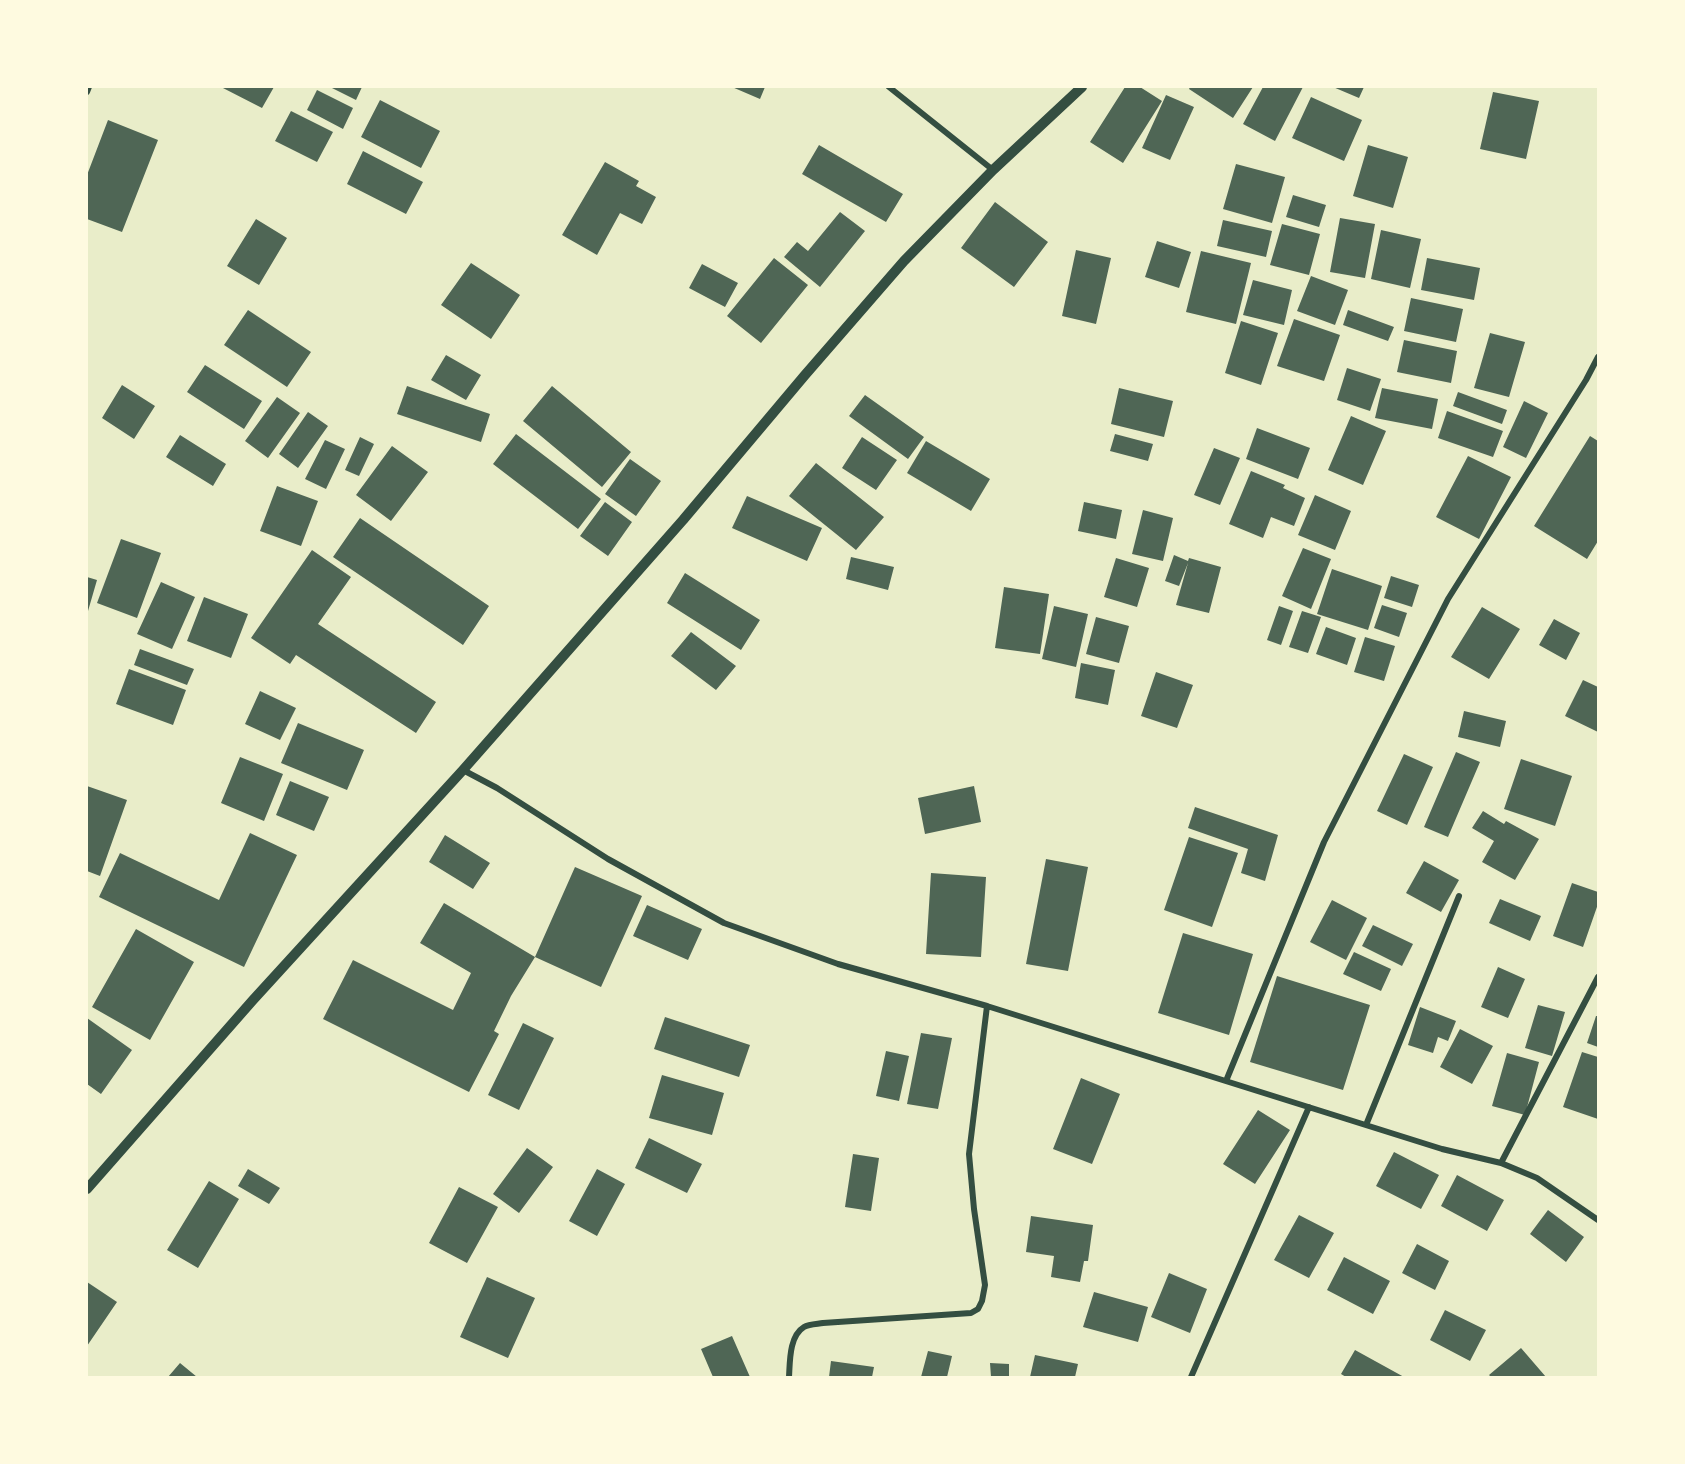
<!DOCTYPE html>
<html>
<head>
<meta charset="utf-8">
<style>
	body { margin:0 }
	#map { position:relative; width:1685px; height:1464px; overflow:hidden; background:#e9edc9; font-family:"Crimson Pro",serif }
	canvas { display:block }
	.frame { position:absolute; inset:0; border:88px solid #fefae0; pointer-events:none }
</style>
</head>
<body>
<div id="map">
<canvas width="1685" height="1464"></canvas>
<div class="frame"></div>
</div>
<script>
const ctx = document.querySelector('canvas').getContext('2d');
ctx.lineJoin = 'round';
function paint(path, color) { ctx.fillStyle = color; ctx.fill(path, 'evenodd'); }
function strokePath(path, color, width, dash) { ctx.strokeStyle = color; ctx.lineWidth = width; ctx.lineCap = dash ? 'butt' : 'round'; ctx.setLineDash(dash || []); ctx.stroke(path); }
paint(new Path2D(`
	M 221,87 L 274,87 L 262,108 Z
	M 330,87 L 362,87 L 356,100 Z
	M 732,87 L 765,87 L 760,99 Z
	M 1125,87 L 1140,87 L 1162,101 L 1123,163 L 1090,142 Z
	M 1190,87 L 1253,87 L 1233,118 L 1189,89 Z
	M 1263,87 L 1303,87 L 1275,141 L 1243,124 Z
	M 1333,87 L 1364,87 L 1359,98 Z
	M 317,90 L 353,108 L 343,129 L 307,110 Z
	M 1493,92 L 1539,101 L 1526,159 L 1480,149 Z
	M 1166,95 L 1194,107 L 1170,160 L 1142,148 Z
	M 1311,97 L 1362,120 L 1344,161 L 1292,138 Z
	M 380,100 L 440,131 L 421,168 L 361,137 Z
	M 291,111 L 333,132 L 317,162 L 275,141 Z
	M 108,120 L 158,140 L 122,232 L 87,219 L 87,175 Z
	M 819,145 L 903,194 L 886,222 L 802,174 Z
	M 1368,145 L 1408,157 L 1393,208 L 1353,196 Z
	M 363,151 L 423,182 L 406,214 L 347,184 Z
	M 605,162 L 639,181 L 636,186 L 656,197 L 642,224 L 620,213 L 597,255 L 562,235 Z
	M 1236,164 L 1285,177 L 1272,223 L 1223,209 Z
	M 1293,195 L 1326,205 L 1319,227 L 1286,217 Z
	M 995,202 L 1048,242 L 1014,287 L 961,248 Z
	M 840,212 L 865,231 L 820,287 L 784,257 L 797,242 L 808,251 Z
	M 1340,218 L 1375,224 L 1365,278 L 1330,272 Z
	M 256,219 L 287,238 L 259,285 L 227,266 Z
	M 1223,220 L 1272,231 L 1266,257 L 1217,246 Z
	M 1282,224 L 1320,234 L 1309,275 L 1270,265 Z
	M 1381,230 L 1421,239 L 1410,288 L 1371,279 Z
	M 1157,241 L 1191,252 L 1179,288 L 1145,277 Z
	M 1076,250 L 1111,258 L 1096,324 L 1062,316 Z
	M 1201,251 L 1251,263 L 1236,324 L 1186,312 Z
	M 774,258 L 808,285 L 761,343 L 727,316 Z
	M 1427,258 L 1480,268 L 1474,300 L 1421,290 Z
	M 471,263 L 520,295 L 491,339 L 441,305 Z
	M 702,264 L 738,283 L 725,307 L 689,288 Z
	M 1311,276 L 1348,290 L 1335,325 L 1297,311 Z
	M 1253,280 L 1292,290 L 1284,325 L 1243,315 Z
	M 1411,298 L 1463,309 L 1456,342 L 1404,331 Z
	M 248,310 L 311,352 L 287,387 L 224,345 Z
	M 1348,310 L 1394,327 L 1388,341 L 1343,325 Z
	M 1294,319 L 1340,335 L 1324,381 L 1277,366 Z
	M 1241,321 L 1278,333 L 1261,385 L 1225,373 Z
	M 1490,333 L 1525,342 L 1509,397 L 1474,388 Z
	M 1404,340 L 1457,351 L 1451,383 L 1397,372 Z
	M 446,355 L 481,375 L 466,400 L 431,380 Z
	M 205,365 L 262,401 L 244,429 L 187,392 Z
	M 1347,368 L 1381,379 L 1370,411 L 1337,400 Z
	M 122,385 L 155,406 L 134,439 L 102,418 Z
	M 407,386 L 490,414 L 481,442 L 397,414 Z
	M 552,386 L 631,452 L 602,487 L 523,421 Z
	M 1119,388 L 1173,401 L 1164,437 L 1111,424 Z
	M 1382,388 L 1438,399 L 1432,429 L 1375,418 Z
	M 1458,392 L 1507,410 L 1502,424 L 1453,406 Z
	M 865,395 L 924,437 L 908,459 L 849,416 Z
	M 277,397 L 300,413 L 268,458 L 245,441 Z
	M 1524,401 L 1548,413 L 1526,458 L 1503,447 Z
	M 1447,411 L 1503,431 L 1493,457 L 1438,438 Z
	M 308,412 L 328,426 L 298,468 L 279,454 Z
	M 1351,416 L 1386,431 L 1363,485 L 1328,470 Z
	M 1257,428 L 1310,448 L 1298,479 L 1246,459 Z
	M 516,434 L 601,499 L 578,529 L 493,464 Z
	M 1115,434 L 1153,444 L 1148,461 L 1110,451 Z
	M 180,435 L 226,464 L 213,486 L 166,457 Z
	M 1590,436 L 1598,441 L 1598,541 L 1587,559 L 1534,526 Z
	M 360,437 L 374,444 L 359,476 L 345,470 Z
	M 862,437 L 897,460 L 876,490 L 842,468 Z
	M 325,440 L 345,449 L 326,489 L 305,479 Z
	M 926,441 L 990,479 L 971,511 L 907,473 Z
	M 392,446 L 428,472 L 391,521 L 356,495 Z
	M 1214,448 L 1240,458 L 1220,505 L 1194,495 Z
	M 1468,456 L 1511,477 L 1479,539 L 1436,517 Z
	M 630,459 L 661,481 L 636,516 L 605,494 Z
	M 816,463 L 884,517 L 856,550 L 789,496 Z
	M 1251,471 L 1285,485 L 1283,488 L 1305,498 L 1294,526 L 1271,517 L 1263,538 L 1229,524 Z
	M 277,486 L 318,501 L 301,546 L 260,531 Z
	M 1315,495 L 1351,511 L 1335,550 L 1298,535 Z
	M 747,496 L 822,528 L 807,561 L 732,528 Z
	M 605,502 L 632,522 L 608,556 L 580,536 Z
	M 1084,502 L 1122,510 L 1116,539 L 1078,531 Z
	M 1143,510 L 1173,518 L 1163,561 L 1132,554 Z
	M 360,518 L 489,606 L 463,645 L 333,557 Z
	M 121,539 L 161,553 L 137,618 L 97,603 Z
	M 1303,548 L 1331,559 L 1311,609 L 1282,596 Z
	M 312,550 L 351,577 L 318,624 L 436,702 L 416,733 L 296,655 L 290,664 L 251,638 Z
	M 1174,555 L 1188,561 L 1189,558 L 1221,567 L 1209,613 L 1176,605 L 1188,563 L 1179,586 L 1165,581 Z
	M 851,557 L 894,567 L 888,590 L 846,579 Z
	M 1116,558 L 1149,568 L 1137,607 L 1104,597 Z
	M 1332,569 L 1382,586 L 1368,630 L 1317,614 Z
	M 685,573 L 760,620 L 741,650 L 667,603 Z
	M 1391,576 L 1419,585 L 1412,607 L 1384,598 Z
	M 87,577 L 97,580 L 88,611 L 87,611 Z
	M 161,582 L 195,597 L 172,649 L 137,634 Z
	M 1004,587 L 1049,594 L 1040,654 L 995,648 Z
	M 204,597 L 248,614 L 231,658 L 187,641 Z
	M 1382,605 L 1407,613 L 1399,637 L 1374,628 Z
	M 1054,606 L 1088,614 L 1076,667 L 1042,659 Z
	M 1279,606 L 1293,611 L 1281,645 L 1267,640 Z
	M 1482,607 L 1520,629 L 1489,679 L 1451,657 Z
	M 1302,611 L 1321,617 L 1308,653 L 1289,647 Z
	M 1096,617 L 1129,626 L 1119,663 L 1086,654 Z
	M 1554,619 L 1580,633 L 1566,660 L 1539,645 Z
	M 1326,627 L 1356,638 L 1347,665 L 1316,654 Z
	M 691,632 L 736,666 L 716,690 L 671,656 Z
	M 1365,637 L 1395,646 L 1384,681 L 1354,672 Z
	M 140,649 L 194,669 L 187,685 L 134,665 Z
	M 1081,663 L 1115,670 L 1108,705 L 1075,698 Z
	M 129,669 L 186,690 L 173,725 L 116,704 Z
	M 1156,672 L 1193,685 L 1177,728 L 1141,716 Z
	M 1583,680 L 1598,687 L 1598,732 L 1565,716 Z
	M 260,691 L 296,708 L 280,740 L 245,724 Z
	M 1464,711 L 1506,721 L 1500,747 L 1458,737 Z
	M 298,723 L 364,750 L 347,790 L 281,763 Z
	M 1456,752 L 1480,762 L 1448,837 L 1424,827 Z
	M 1404,754 L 1433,767 L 1407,825 L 1377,811 Z
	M 240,757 L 283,774 L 264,821 L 221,803 Z
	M 1521,759 L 1572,776 L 1555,826 L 1504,809 Z
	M 290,781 L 329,797 L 314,831 L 276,815 Z
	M 87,786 L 127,800 L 100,876 L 87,871 Z
	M 974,786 L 981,822 L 925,834 L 918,798 Z
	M 1195,807 L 1278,835 L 1265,881 L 1241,873 L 1248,849 L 1188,828 Z
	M 1483,811 L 1504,824 L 1506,821 L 1539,839 L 1515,880 L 1482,862 L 1494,841 L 1472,828 Z
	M 250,833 L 297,855 L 244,967 L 99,897 L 120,853 L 219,900 Z
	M 445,835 L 490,863 L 473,889 L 429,862 Z
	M 1189,837 L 1238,853 L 1212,927 L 1164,910 Z
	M 1046,859 L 1088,867 L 1068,971 L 1026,964 Z
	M 1424,861 L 1459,880 L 1441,912 L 1406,893 Z
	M 575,867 L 642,896 L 601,987 L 535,957 Z
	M 931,873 L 986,877 L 981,957 L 926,954 Z
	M 1572,883 L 1598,892 L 1598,904 L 1583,947 L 1553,936 Z
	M 1500,899 L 1541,916 L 1530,941 L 1489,923 Z
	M 1332,900 L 1367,918 L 1346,960 L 1310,942 Z
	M 444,903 L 535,957 L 511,996 L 494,1031 L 499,1034 L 469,1092 L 323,1019 L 353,960 L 453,1010 L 471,973 L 420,943 Z
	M 647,905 L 702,929 L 688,960 L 633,936 Z
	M 1373,925 L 1413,944 L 1402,966 L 1362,946 Z
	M 136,929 L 194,962 L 150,1040 L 92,1007 Z
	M 1183,933 L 1253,954 L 1229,1035 L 1158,1013 Z
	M 1354,952 L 1391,969 L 1381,991 L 1343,974 Z
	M 1498,967 L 1525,979 L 1508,1018 L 1481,1007 Z
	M 1277,976 L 1370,1005 L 1343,1090 L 1250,1062 Z
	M 1538,1005 L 1565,1012 L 1552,1056 L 1525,1048 Z
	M 1420,1007 L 1456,1021 L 1448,1041 L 1438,1037 L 1433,1053 L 1408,1045 Z
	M 1596,1016 L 1598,1016 L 1598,1047 L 1587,1043 Z
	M 665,1017 L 750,1045 L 739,1077 L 654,1049 Z
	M 87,1018 L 132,1050 L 101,1094 L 87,1084 Z
	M 523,1023 L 554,1038 L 519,1110 L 488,1095 Z
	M 1460,1029 L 1493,1046 L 1472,1084 L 1440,1067 Z
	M 921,1033 L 952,1038 L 938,1109 L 907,1104 Z
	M 886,1051 L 909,1056 L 899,1101 L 876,1096 Z
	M 1582,1052 L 1598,1057 L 1598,1119 L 1563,1107 Z
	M 1507,1053 L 1539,1062 L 1525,1115 L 1492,1106 Z
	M 662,1075 L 724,1093 L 712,1135 L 649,1118 Z
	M 1081,1078 L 1120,1094 L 1092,1164 L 1053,1149 Z
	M 1258,1110 L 1290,1130 L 1255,1184 L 1223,1164 Z
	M 649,1138 L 702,1164 L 687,1193 L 635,1168 Z
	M 527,1148 L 553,1167 L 519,1213 L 493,1194 Z
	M 1394,1152 L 1439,1175 L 1421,1209 L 1376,1186 Z
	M 853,1154 L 879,1158 L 871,1211 L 845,1207 Z
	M 248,1169 L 280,1188 L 269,1204 L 238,1186 Z
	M 597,1169 L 625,1184 L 597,1236 L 569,1221 Z
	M 1457,1175 L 1504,1200 L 1487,1231 L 1441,1206 Z
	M 209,1181 L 239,1199 L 198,1268 L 167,1250 Z
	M 459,1187 L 498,1207 L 467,1263 L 429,1243 Z
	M 1548,1210 L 1584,1237 L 1566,1262 L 1530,1234 Z
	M 1299,1215 L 1334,1233 L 1309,1278 L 1274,1260 Z
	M 1031,1216 L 1093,1225 L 1088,1261 L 1084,1261 L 1080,1282 L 1051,1277 L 1054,1256 L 1026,1252 Z
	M 1417,1244 L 1449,1261 L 1435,1290 L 1402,1273 Z
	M 1344,1257 L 1390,1281 L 1373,1314 L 1327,1290 Z
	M 1169,1273 L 1207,1289 L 1190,1333 L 1151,1317 Z
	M 487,1277 L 535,1298 L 508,1358 L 460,1337 Z
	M 87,1282 L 117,1302 L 87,1346 Z
	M 1094,1292 L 1148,1307 L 1138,1342 L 1083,1327 Z
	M 1445,1310 L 1486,1330 L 1470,1361 L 1430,1340 Z
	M 732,1336 L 750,1377 L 713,1377 L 701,1349 Z
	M 1521,1348 L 1546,1377 L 1491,1377 L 1489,1375 Z
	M 1355,1350 L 1404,1377 L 1346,1377 L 1341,1374 Z
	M 928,1351 L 952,1356 L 947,1377 L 921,1377 Z
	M 1035,1355 L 1078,1364 L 1075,1377 L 1030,1377 Z
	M 831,1361 L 874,1367 L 872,1377 L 829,1377 Z
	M 180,1363 L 197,1377 L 168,1377 Z
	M 990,1363 L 1009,1364 L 1009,1377 L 991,1377 Z`), '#4f6655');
strokePath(new Path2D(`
	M 889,87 L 993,170
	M 87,92 L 89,87
	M 463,770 L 497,788 L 608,859 L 724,923 L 838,964 L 987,1006 L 1442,1149 L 1501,1163 L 1537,1178 L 1598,1220
	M 1226,1081 L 1324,842 L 1448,599 L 1586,380 L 1598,357
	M 1366,1125 L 1459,896
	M 1501,1163 L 1598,977
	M 789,1377 C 790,1362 789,1336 804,1327 C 809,1324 818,1324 823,1323 L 971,1313 L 978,1309 L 982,1301 L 985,1285 L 974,1209 L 969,1154 L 987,1006
	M 1191,1377 L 1309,1107`), '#344e41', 6);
strokePath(new Path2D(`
	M 87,1189 L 253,1000 L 463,770 L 683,520 L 805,375 L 904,261 L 993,170 L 1082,87`), '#344e41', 10);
</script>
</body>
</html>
